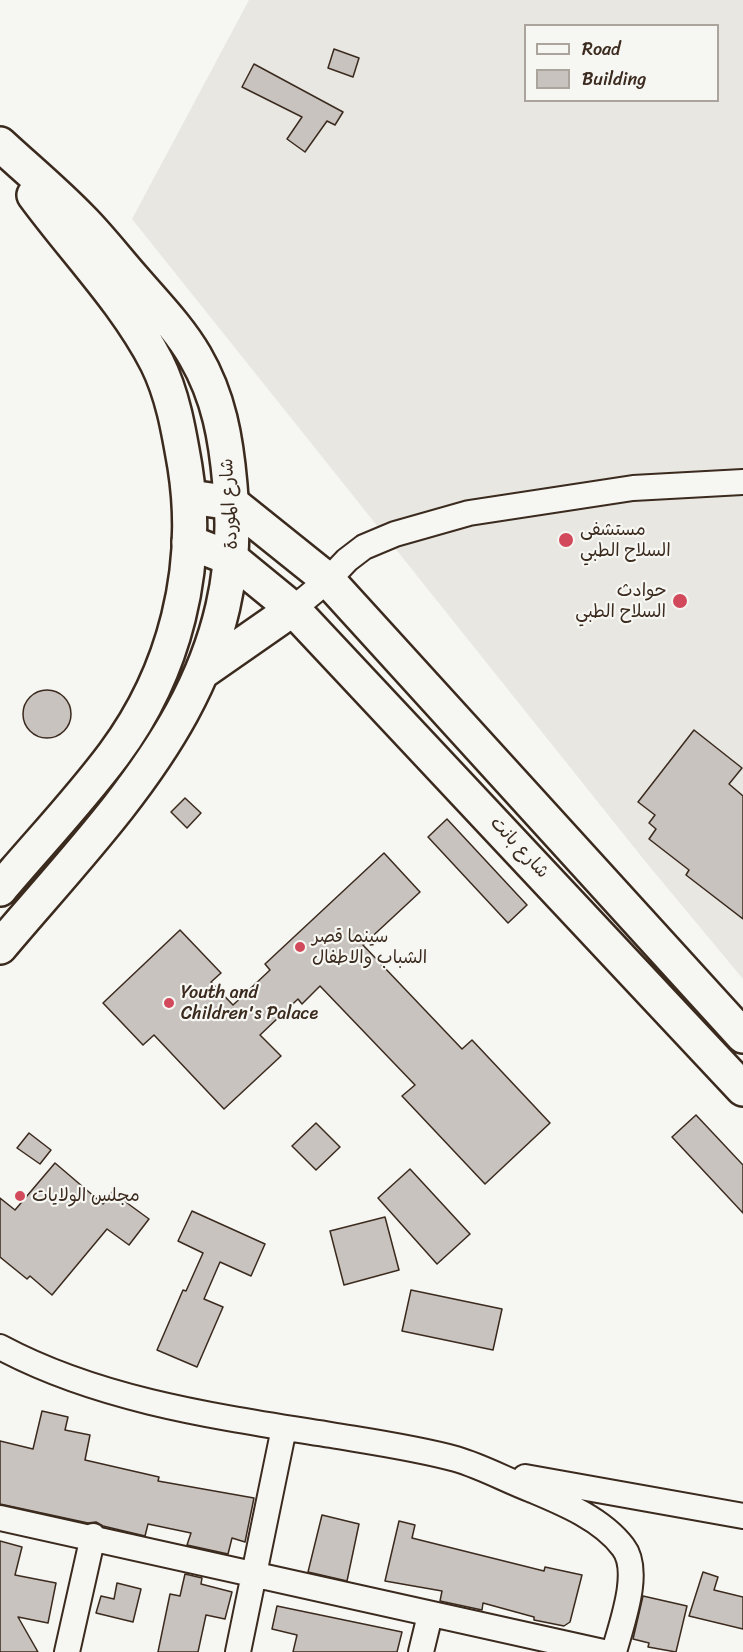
<!DOCTYPE html>
<html>
<head>
<meta charset="utf-8">
<style>
	body { margin:0 }
	#map { position:relative; width:743px; height:1652px; overflow:hidden; background:#f6f6f2; font-family:Sriracha,sans-serif }
	canvas { display:block }
	.legend { position:absolute; left:524px; top:24px; width:195px; height:78px; box-sizing:border-box; background:#f6f6f2; border:2px solid #aba49d; margin:0; padding:8px 10px; list-style:none; font-size:18px; color:#3b2a1e }
	.legend li { display:flex; align-items:center; gap:12px; height:30px }
	.legend b { width:30px; border:2px solid #aba49d }
</style>
</head>
<body>
<div id="map">
<canvas width="743" height="1652"></canvas>
<ul class="legend">
<li><b style="height:8px;background:#f6f6f2"></b>Road</li>
<li><b style="height:16px;background:#c8c3be"></b>Building</li>
</ul>
</div>
<script>
const ctx = document.querySelector('canvas').getContext('2d');
ctx.lineJoin = 'round';
function paint(path, color) { ctx.fillStyle = color; ctx.fill(path, 'evenodd'); }
function strokePath(path, color, width, dash) { ctx.strokeStyle = color; ctx.lineWidth = width; ctx.lineCap = dash ? 'butt' : 'round'; ctx.setLineDash(dash || []); ctx.stroke(path); }
function label(font, color, halo, rows, align = 'center') {
  ctx.font = font + ' Sriracha,"Playpen Sans Arabic",sans-serif'; ctx.lineWidth = 4.5; ctx.setLineDash([]); ctx.textBaseline = 'middle'; ctx.strokeStyle = halo; ctx.fillStyle = color; for (const [text, x, y, turn = 0] of rows) {
    ctx.save(); ctx.translate(x, y); ctx.rotate((+turn || 0) * Math.PI / 180); ctx.textAlign = isNaN(turn) ? turn : align; if (halo) ctx.strokeText(text, 0, 0); ctx.fillText(text, 0, 0); ctx.restore();
  }
}
paint(new Path2D(`
	M 249,0 L 743,0 L 743,979 L 645,861 L 132,219 ZM 526,26 L 718,26 L 718,100 L 526,100 Z`), '#e8e7e2');
const building = new Path2D(`
	M 334,49 L 359,58 L 353,77 L 328,68 Z
	M 254,64 L 343,112 L 335,125 L 327,121 L 305,152 L 287,139 L 302,117 L 242,87 Z
	M23 714a24 24 0 1 1 48 0a24 24 0 1 1-48 0Z
	M 694,730 L 742,768 L 729,784 L 743,796 L 743,919 L 686,875 L 689,870 L 649,839 L 656,829 L 649,823 L 655,815 L 638,802 Z
	M 185,798 L 201,813 L 187,828 L 171,812 Z
	M 447,819 L 527,905 L 508,923 L 428,837 Z
	M 384,853 L 420,892 L 363,945 L 462,1049 L 472,1040 L 550,1123 L 485,1184 L 402,1096 L 415,1085 L 320,986 L 302,1004 L 298,999 L 260,1035 L 281,1056 L 224,1109 L 154,1035 L 143,1045 L 103,1003 L 180,930 L 221,973 L 211,982 L 233,1005 L 270,970 L 265,964 Z
	M 696,1115 L 743,1165 L 743,1213 L 672,1137 Z
	M 316,1123 L 340,1147 L 316,1170 L 292,1146 Z
	M 29,1133 L 51,1150 L 40,1164 L 17,1148 Z
	M 55,1163 L 103,1204 L 112,1192 L 149,1219 L 129,1245 L 107,1229 L 52,1295 L 30,1276 L 27,1279 L 0,1257 L 0,1198 L 15,1210 Z
	M 410,1169 L 470,1234 L 437,1264 L 378,1198 Z
	M 192,1211 L 265,1244 L 251,1276 L 220,1262 L 204,1299 L 223,1307 L 197,1367 L 157,1350 L 183,1290 L 186,1291 L 203,1253 L 178,1241 Z
	M 385,1217 L 399,1270 L 344,1285 L 330,1231 Z
	M 411,1290 L 502,1309 L 493,1350 L 402,1331 Z
	M 42,1411 L 68,1417 L 65,1430 L 90,1435 L 85,1460 L 159,1477 L 158,1481 L 254,1498 L 245,1542 L 232,1538 L 228,1554 L 187,1545 L 191,1533 L 148,1524 L 145,1536 L 103,1526 L 96,1522 L 88,1523 L 0,1504 L 0,1441 L 33,1449 Z
	M 322,1515 L 359,1524 L 347,1581 L 308,1572 Z
	M 399,1521 L 415,1525 L 412,1538 L 544,1571 L 545,1567 L 582,1575 L 570,1622 L 564,1626 L 534,1620 L 534,1617 L 483,1603 L 482,1610 L 440,1601 L 442,1591 L 385,1581 Z
	M 0,1541 L 22,1547 L 15,1575 L 56,1583 L 48,1623 L 18,1617 L 38,1652 L 0,1652 Z
	M 703,1572 L 718,1577 L 714,1590 L 743,1597 L 743,1629 L 689,1616 Z
	M 185,1574 L 202,1578 L 201,1584 L 232,1592 L 225,1619 L 206,1615 L 198,1652 L 158,1652 L 170,1594 L 180,1596 Z
	M 117,1583 L 141,1589 L 133,1622 L 96,1613 L 101,1596 L 114,1599 Z
	M 643,1596 L 687,1606 L 676,1652 L 648,1647 L 649,1643 L 633,1639 Z
	M 277,1606 L 402,1632 L 397,1652 L 293,1652 L 297,1635 L 272,1629 Z`);
paint(building, '#c8c3be');
strokePath(building, '#3b2a1e', 1.5);
const minor = new Path2D(`
	M 293,609 L 328,580 L 347,560 L 364,547 L 395,534 L 469,513 L 633,488 L 743,482
	M 0,1347 C 101,1401 219,1417 331,1435 C 373,1442 416,1448 456,1459 C 483,1467 506,1480 532,1490 C 563,1503 602,1519 623,1547 C 642,1571 621,1625 614,1652
	M 525,1477 L 743,1516
	M 0,1518 L 603,1652
	M 67,1652 L 93,1536
	M 238,1652 L 284,1428
	M 421,1652 L 430,1615`);
const secondary = new Path2D(`
	M 190,497 L 232,503 L 328,580 L 743,1036
	M 189,542 L 232,559 L 293,609 L 743,1089`);
const primary = new Path2D(`
	M 0,144 C 27,169 56,193 81,219 C 101,239 119,263 138,284 C 158,307 180,330 195,356 C 219,397 226,439 230,485 C 250,685 118,807 0,947
	M 204,671 L 293,609
	M 0,889 C 38,844 79,801 114,754 C 175,672 201,568 185,467 C 179,432 173,395 157,363 C 125,301 75,251 34,195`);
strokePath(minor, '#3b2a1e', 28);
strokePath(secondary, '#3b2a1e', 38);
strokePath(primary, '#3b2a1e', 38);
strokePath(minor, '#f6f6f2', 24);
strokePath(secondary, '#f6f6f2', 33);
strokePath(primary, '#f6f6f2', 33);
for (const [x, y, r, color] of [
	[566,540,8,"#d1495b"],
	[680,601,8,"#d1495b"],
	[300,947,6,"#d1495b"],
	[169,1003,6,"#d1495b"],
	[20,1196,6,"#d1495b"]
]) { const dot = new Path2D(); dot.arc(x, y, r, 0, 2 * Math.PI); ctx.fillStyle = color; ctx.fill(dot); strokePath(dot, '#f6f6f2', 2); }
label('18px', '#3b2a1e', '#f6f6f2', [
	["شارع الموردة",230,504,-93],
	["شارع بانت",519,848,47]
]);
label('18px', '#3b2a1e', '#f6f6f2', [
	["مستشفى",580,530],
	["السلاح الطبي",580,551],
	["حوادث",666,591,"right"],
	["السلاح الطبي",666,612,"right"],
	["سينما قصر",312,937],
	["الشباب والاطفال",312,958],
	["Youth and",181,993],
	["Children's Palace",181,1014],
	["مجلس الولايات",32,1196]
], 'left');
</script>
</body>
</html>
